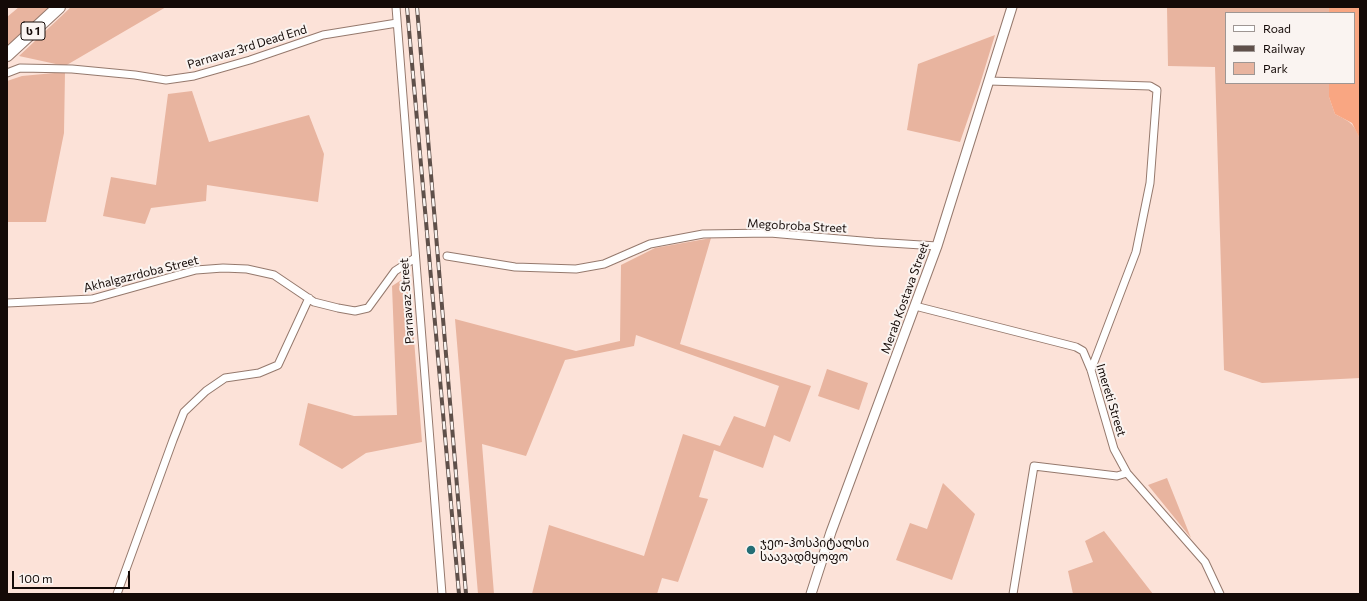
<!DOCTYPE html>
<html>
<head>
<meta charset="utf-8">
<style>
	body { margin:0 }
	#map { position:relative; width:1367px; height:601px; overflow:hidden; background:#fce2d8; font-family:Commissioner,sans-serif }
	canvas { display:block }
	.frame { position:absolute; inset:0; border:8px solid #140a07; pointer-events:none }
	.legend { position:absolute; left:1225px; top:12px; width:130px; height:72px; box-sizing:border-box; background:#faf4f1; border:1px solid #9e9693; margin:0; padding:5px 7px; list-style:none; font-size:12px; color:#140a07 }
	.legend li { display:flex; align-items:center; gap:8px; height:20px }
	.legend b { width:20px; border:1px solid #9e9693 }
	.scale { position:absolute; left:12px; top:571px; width:118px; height:18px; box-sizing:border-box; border:2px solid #140a07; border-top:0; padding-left:5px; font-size:12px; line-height:14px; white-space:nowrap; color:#140a07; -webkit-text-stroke:3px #faf4f1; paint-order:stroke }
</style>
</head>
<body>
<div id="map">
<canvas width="1367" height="601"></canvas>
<div class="frame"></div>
<ul class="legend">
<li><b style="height:5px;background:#fff"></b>Road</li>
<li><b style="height:5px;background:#5f504a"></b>Railway</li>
<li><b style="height:11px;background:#e8b49f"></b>Park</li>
</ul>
<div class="scale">100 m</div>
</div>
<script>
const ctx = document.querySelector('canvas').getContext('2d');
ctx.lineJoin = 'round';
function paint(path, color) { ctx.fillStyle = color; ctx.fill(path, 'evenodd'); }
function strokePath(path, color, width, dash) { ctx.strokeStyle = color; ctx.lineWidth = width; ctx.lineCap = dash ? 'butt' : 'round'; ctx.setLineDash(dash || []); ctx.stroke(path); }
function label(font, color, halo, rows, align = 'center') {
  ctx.font = font + ' Commissioner,"Noto Sans Georgian",sans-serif'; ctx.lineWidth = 4; ctx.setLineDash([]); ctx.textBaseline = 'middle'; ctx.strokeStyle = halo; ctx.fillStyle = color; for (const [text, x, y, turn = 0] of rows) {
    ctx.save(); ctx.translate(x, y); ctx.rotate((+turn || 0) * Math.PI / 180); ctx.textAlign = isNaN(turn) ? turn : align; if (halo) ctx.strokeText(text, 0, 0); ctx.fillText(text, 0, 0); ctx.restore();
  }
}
paint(new Path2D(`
	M 19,7 L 51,7 L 7,48 L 7,17 Z
	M 71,7 L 166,7 L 65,66 L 19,56 Z
	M 1167,7 L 1329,7 L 1329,13 L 1226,13 L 1226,83 L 1329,83 L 1329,97 L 1335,114 C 1350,122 1353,122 1360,139 L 1360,378 L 1262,383 L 1224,370 L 1215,67 L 1168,66 Z
	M 995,35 L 980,84 L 960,142 L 907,130 L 918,64 Z
	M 65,72 L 64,133 L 46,222 L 7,222 L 7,81 L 22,76 Z
	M 192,91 L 209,142 L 309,115 L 324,154 L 318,202 L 207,185 L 206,201 L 151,208 L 145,224 L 103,216 L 111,177 L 156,185 L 168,94 Z
	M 711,238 L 680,344 L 811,386 L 790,442 L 774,435 L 763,468 L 714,450 L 699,497 L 708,499 L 678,582 L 662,578 L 657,594 L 532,594 L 549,525 L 644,556 L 683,434 L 720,446 L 734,416 L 765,427 L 779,386 L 636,335 L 634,346 L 565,360 L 526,456 L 482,444 L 494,594 L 478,594 L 455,319 L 576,351 L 620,341 L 621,265 L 655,248 Z
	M 409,275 L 422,442 L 366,453 L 342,469 L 299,445 L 308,403 L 354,416 L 397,415 L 392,286 Z
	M 827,369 L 868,383 L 859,410 L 818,396 Z
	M 1167,478 L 1191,538 L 1148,485 Z
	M 943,483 L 975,514 L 952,580 L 896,560 L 910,523 L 927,529 Z
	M 1104,531 L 1153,594 L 1073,594 L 1068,571 L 1093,562 L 1085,541 Z`), '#e8b49f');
paint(new Path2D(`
	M 1329,7 L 1360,7 L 1360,139 L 1352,123 L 1335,114 L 1329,97 L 1329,83 L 1354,83 L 1354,13 L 1329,13 Z`), '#f9a682');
const street = new Path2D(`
	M 396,7 L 442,594
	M 7,73 L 20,68 L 72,69 L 135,75 L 166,80 L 194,76 L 250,60 L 323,35 L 397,23
	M 989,81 L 1150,86 L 1157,90 L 1150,183 L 1136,252 L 1091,370
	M 447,256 L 515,267 L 576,269 L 604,264 L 650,244 L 703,234 L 770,233 L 874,242 L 937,246
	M 7,303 L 92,299 L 196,270 L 223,268 L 247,269 L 274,275 L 314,302 L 338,308 L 355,311 L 368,308 L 395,271 L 415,258
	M 915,306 L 1076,347 L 1083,351 L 1091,370 L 1114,449 L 1127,473 L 1205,562 L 1220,594
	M 117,594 L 173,440 L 184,412 L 206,391 L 225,378 L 259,373 L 278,365 L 309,298
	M 1013,594 L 1034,466 L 1117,476 L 1127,473`);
const secondary = new Path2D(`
	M 811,594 L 831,532 L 937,246 L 1012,7`);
const highway = new Path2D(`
	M 7,55 L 59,7`);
strokePath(street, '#95796d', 9);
strokePath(secondary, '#95796d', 11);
strokePath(highway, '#95796d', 14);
strokePath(street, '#fff', 7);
strokePath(secondary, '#fff', 9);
strokePath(highway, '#fff', 12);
const rail = new Path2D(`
	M 407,7 L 459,594
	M 417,7 L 466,594`);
strokePath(rail, '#5f504a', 4);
strokePath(rail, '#faf4f1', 2.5, [8]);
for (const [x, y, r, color] of [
	[751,550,5,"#246e75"]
]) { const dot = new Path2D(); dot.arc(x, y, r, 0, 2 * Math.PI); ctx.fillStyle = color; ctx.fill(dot); strokePath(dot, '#faf4f1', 1.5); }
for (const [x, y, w] of [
	[33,31,24]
]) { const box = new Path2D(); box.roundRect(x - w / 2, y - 9, w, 18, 3); ctx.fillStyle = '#faf4f1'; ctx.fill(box); strokePath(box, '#140a07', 1); }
label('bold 11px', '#140a07', null, [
	["ს 1",33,31]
]);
label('12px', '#140a07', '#faf4f1', [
	["Parnavaz 3rd Dead End",247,47,-17],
	["Megobroba Street",797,226,3],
	["Akhalgazrdoba Street",141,274,-14],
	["Merab Kostava Street",905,298,-70],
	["Parnavaz Street",407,301,-94],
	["Imereti Street",1111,400,73]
]);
label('12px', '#140a07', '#faf4f1', [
	["ჯეო-ჰოსპიტალსი",760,543],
	["საავადმყოფო",760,557]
], 'left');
</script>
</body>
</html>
